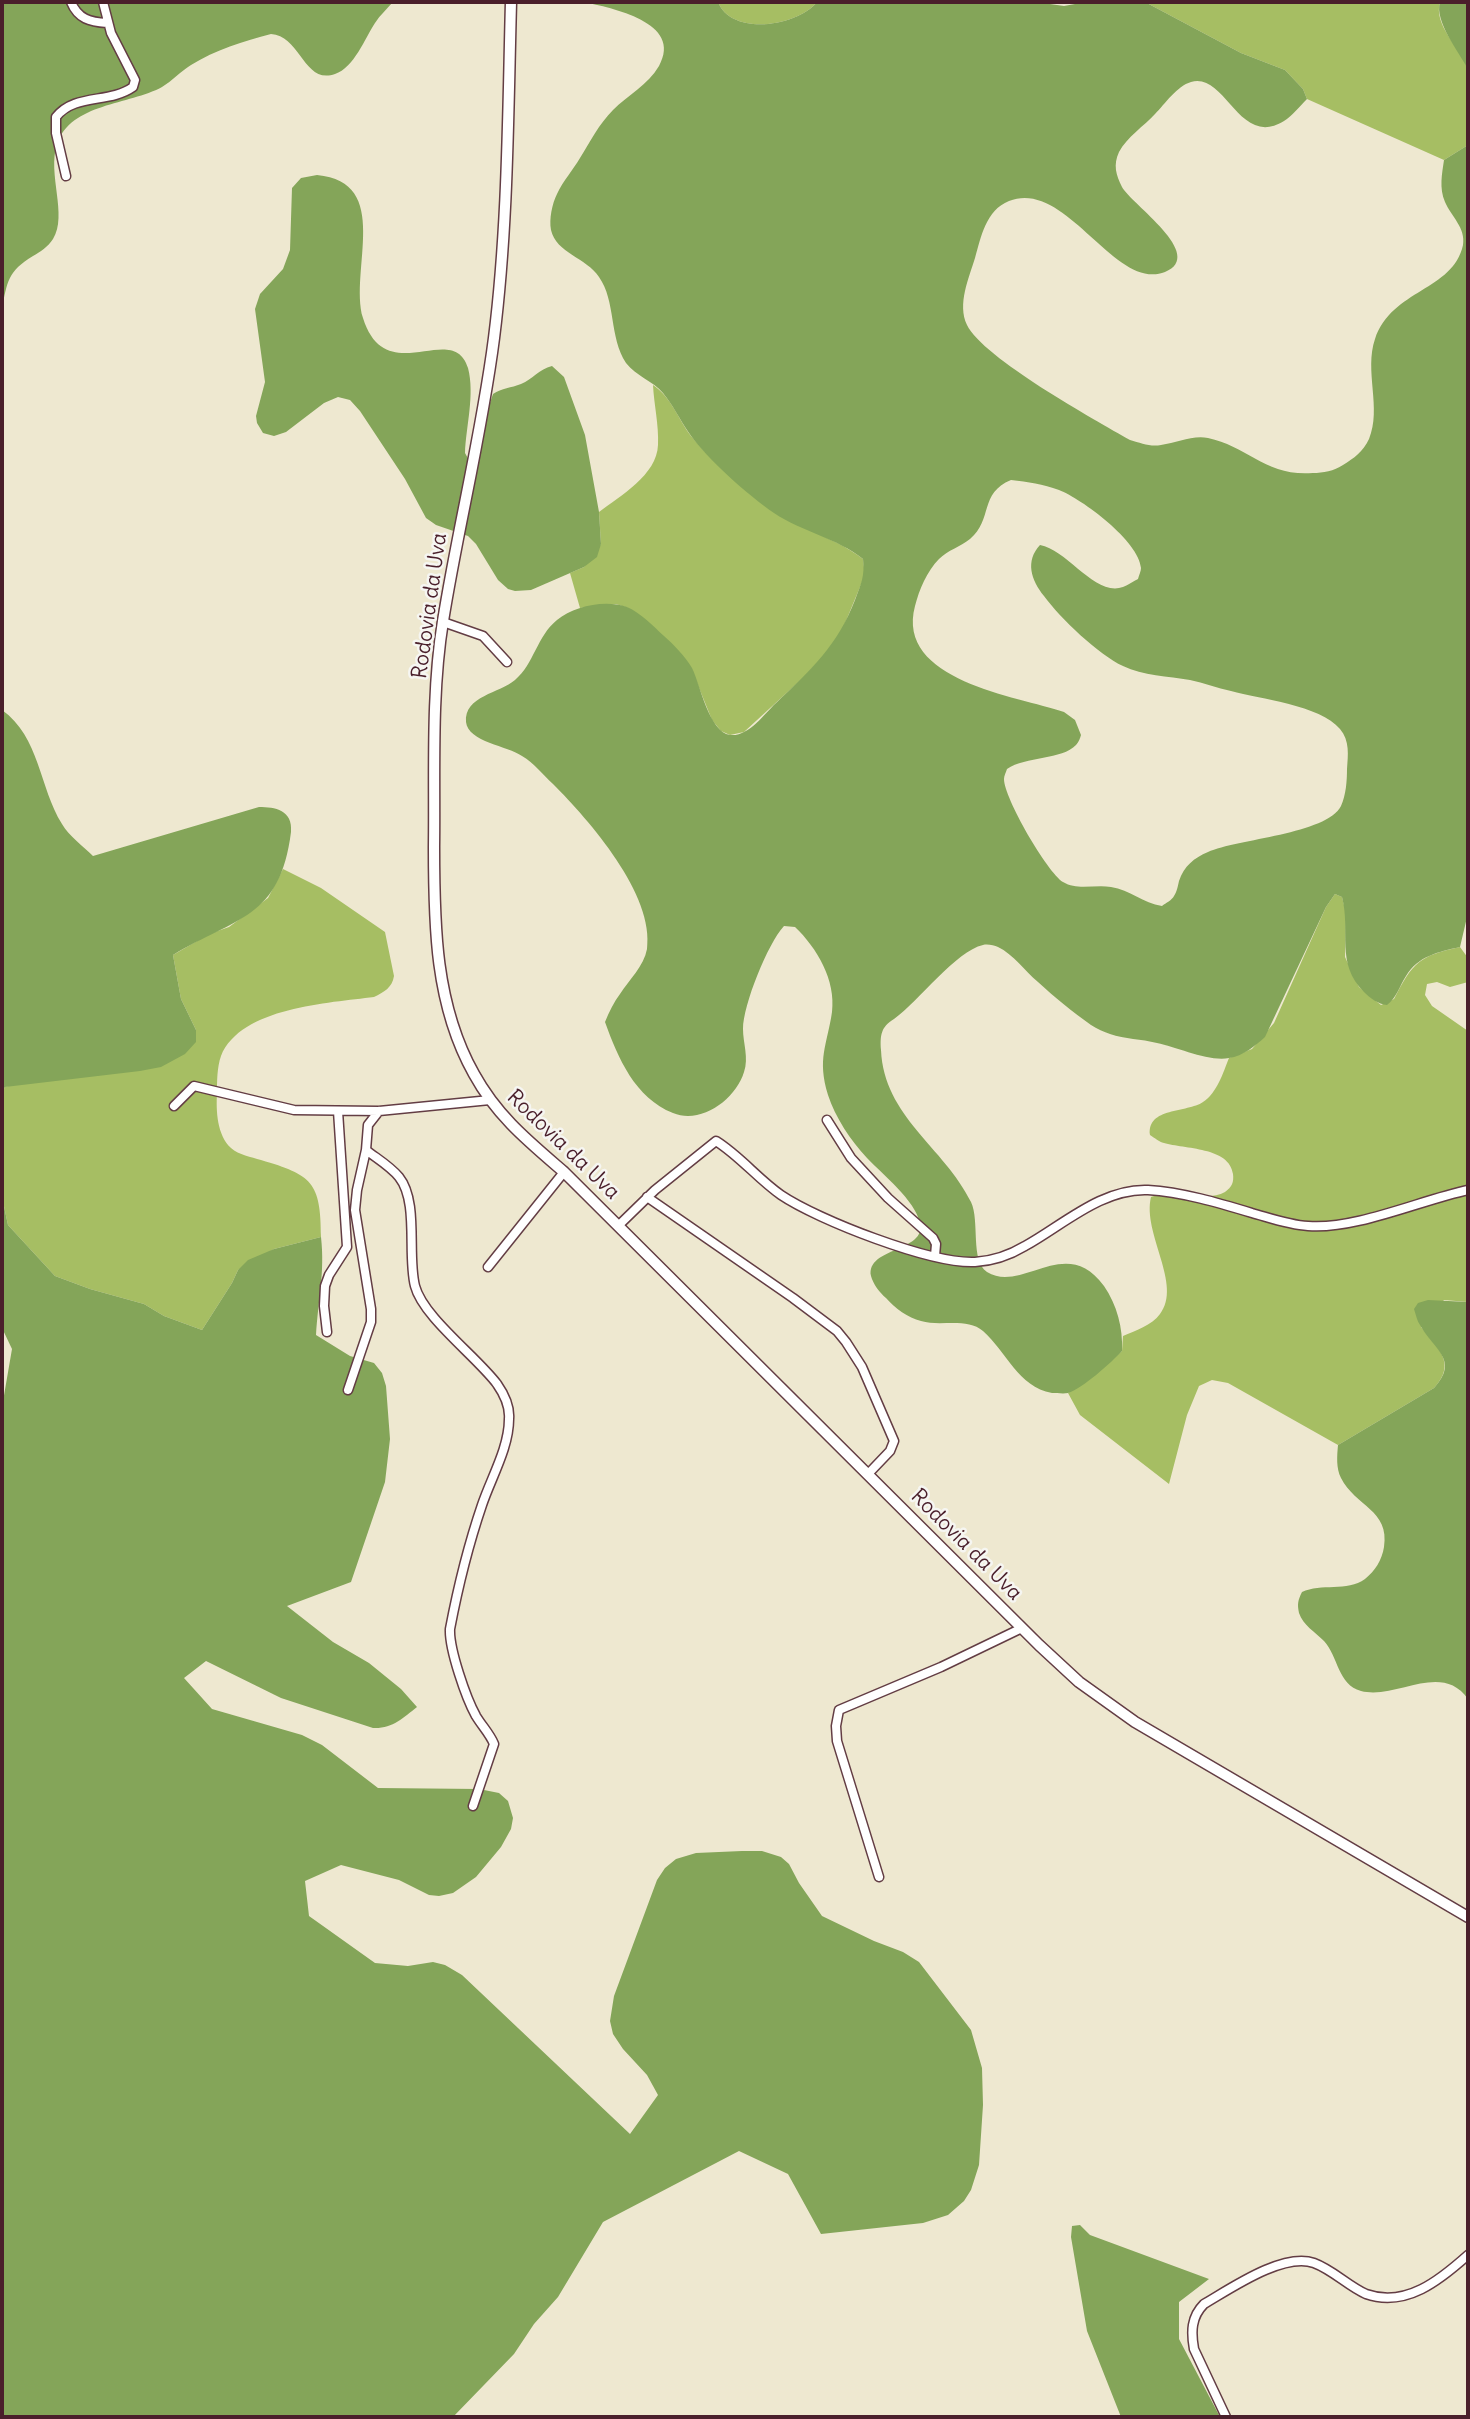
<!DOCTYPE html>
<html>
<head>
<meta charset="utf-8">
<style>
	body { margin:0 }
	#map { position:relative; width:1470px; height:2419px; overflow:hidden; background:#eee8d0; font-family:Delius,sans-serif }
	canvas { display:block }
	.frame { position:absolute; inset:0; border:4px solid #4a1f2b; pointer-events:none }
</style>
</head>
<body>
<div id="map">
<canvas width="1470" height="2419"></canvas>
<div class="frame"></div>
</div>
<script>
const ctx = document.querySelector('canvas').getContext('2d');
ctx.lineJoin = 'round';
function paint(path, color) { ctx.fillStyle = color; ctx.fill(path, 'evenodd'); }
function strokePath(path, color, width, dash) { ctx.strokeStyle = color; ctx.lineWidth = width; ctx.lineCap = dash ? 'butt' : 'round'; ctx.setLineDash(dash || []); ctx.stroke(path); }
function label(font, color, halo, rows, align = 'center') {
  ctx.font = font + ' Delius,sans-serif'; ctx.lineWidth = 5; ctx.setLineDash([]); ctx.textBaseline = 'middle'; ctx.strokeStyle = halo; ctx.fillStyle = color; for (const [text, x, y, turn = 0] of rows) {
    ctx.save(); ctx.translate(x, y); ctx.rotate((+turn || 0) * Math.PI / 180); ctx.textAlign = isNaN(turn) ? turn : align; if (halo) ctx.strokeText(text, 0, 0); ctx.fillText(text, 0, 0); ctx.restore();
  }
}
paint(new Path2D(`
	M 718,2 L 817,2 C 798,26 732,37 718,2 Z
	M 1145,2 L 1440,2 C 1433,25 1460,47 1467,67 C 1470,79 1468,130 1468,145 L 1444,160 L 1307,99 L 1303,89 L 1285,70 L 1241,53 Z
	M 653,385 C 672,398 678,419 691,436 C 710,459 734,480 757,499 C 789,527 831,534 863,559 L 865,575 L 843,628 L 831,648 L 805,676 L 744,732 L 730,735 L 721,731 L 712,720 L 691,668 L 628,608 L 616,604 L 580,608 L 570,573 L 584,567 L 601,544 L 599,512 C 620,496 657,475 658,445 C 659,425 654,405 653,385 Z
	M 283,869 L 321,888 L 385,932 L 394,976 C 392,988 384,992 374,997 C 329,1003 241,1007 221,1056 C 217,1067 217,1082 217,1093 C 216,1111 217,1135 231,1148 C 239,1155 251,1157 261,1160 C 312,1175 321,1182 321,1237 L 274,1249 L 238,1270 L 232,1283 L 202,1330 L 164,1316 L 144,1304 L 90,1289 L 55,1276 L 8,1225 L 2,1197 L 2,1092 L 5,1087 L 196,1030 L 181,999 L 173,955 L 209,934 L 229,927 L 268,898 Z
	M 1335,894 L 1342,897 L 1346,913 L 1345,957 L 1359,987 L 1381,1005 L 1394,999 C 1413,962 1419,956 1460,947 L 1468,958 L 1468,982 L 1450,987 L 1437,982 L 1427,984 L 1425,995 L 1432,1006 L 1468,1031 L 1468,1302 L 1444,1300 L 1421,1327 C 1438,1348 1457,1363 1434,1388 L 1338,1445 L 1228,1383 L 1212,1380 L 1199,1386 L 1187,1415 L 1169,1484 L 1080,1415 L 1068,1393 L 1093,1376 L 1122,1351 L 1123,1336 C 1135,1331 1152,1325 1160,1314 C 1183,1285 1142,1233 1151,1197 C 1174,1188 1207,1203 1225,1192 C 1232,1187 1234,1182 1233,1174 C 1230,1147 1184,1149 1164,1143 C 1159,1142 1155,1138 1150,1135 C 1147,1107 1187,1113 1203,1102 C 1217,1093 1223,1073 1229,1058 L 1252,1049 L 1274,1023 L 1326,907 Z`), '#a6be63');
paint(new Path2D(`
	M 2,2 L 393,2 C 387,9 380,15 375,23 C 365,38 354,68 335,74 C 304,85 301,36 271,34 C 244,41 215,50 191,65 C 181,71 172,81 162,87 C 129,105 71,103 57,144 C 47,174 68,215 53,239 C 48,247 40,252 33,256 C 8,271 7,282 2,309 Z
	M 584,2 L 718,2 C 732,37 798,26 817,2 L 1036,2 L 1064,6 L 1086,2 L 1145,2 L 1241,53 L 1285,70 L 1303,89 L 1307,99 C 1300,106 1292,116 1284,121 C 1239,149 1226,72 1191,82 C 1177,86 1165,104 1155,114 C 1144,126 1127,137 1119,152 C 1113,165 1116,175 1122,187 C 1131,204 1207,255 1165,272 C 1115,292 1066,178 1009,201 C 986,210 981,237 975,258 C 969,278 957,304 967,325 C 983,358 1095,420 1130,440 C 1141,443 1150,447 1161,445 C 1177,443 1192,435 1208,438 C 1247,446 1267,477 1313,473 C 1323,473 1334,471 1343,465 C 1354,458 1363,452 1369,439 C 1382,408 1364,371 1375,339 C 1392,289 1453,291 1463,245 C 1466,228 1451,216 1445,202 C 1439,188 1442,174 1444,160 L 1468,145 L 1468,913 L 1460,947 C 1438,952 1418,956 1406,976 C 1399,987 1397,997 1387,1005 C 1378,1004 1370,998 1364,992 C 1335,963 1351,932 1342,897 L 1335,894 L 1326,907 L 1265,1037 C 1255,1046 1243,1056 1229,1058 C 1209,1062 1177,1047 1157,1043 C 1141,1039 1125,1039 1110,1034 C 1104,1032 1097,1029 1091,1025 C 1073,1012 1054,997 1038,982 C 1025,971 1013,954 998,947 C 994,945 987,944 983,945 C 956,951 919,1001 894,1019 C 881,1027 880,1035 881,1050 C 884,1117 944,1147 971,1202 C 980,1221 970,1261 987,1272 C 1022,1294 1066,1233 1104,1286 C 1117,1305 1123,1328 1122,1351 C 1112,1362 1082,1389 1068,1393 C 1064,1394 1056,1393 1052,1393 C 1018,1387 1006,1351 983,1331 C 967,1317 940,1327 921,1321 C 908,1318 895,1308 886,1298 C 880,1293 873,1284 871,1276 C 866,1247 927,1252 920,1223 C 915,1200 883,1175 867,1158 C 851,1141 835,1117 828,1095 C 817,1058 827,1046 832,1012 C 836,980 817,948 795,927 L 784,926 C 768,943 743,1005 743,1029 C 743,1043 749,1058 744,1072 C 736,1099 701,1125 673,1113 C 635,1098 618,1058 605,1022 C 609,1012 614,1002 620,994 C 629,980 644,966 647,949 C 655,895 589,820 553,784 C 543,775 534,763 522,756 C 508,746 468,742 466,722 C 464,696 500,693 515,680 C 534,664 537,636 557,620 C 574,606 605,599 627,607 C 641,613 653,626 664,636 C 674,645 685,656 692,668 C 700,684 709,732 730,735 C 749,737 764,714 776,703 C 812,669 837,646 855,600 C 861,584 865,576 863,559 C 837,538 802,532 774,513 C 748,495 707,459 689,433 C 680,420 673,405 663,393 C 653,381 636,376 626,363 C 609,337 616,301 599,277 C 587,258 556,253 551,230 C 549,219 552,204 557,194 C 563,181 573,170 580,158 C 590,142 599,124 613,110 C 628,95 648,85 659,66 C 684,22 611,8 584,2 ZM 1011,480 C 1028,482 1043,484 1059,490 C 1082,499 1139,541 1141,568 C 1141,571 1139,575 1138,579 C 1134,581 1128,585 1123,587 C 1095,597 1068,550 1040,545 C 1025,561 1031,580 1044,596 C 1060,618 1099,655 1123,666 C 1143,676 1168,676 1190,680 C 1204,683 1217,688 1231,691 C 1260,699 1320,705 1340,729 C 1350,741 1348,755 1347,769 C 1347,781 1346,795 1341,806 C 1327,834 1237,839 1208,852 C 1194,858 1184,866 1179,881 C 1178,885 1177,892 1174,896 C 1172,900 1166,903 1162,906 C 1143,903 1130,890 1111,887 C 1095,884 1078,891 1063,882 C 1047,872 1004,798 1004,779 C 1004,776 1006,772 1007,769 C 1026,756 1062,760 1076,745 C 1079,742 1080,738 1081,735 L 1075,720 L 1064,712 C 1017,696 895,681 915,606 C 919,590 927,571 939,559 C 948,550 960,547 970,539 C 993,520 979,493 1011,480 Z
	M 1440,2 L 1468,2 L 1468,69 C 1459,52 1434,21 1440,2 Z
	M 317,175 C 393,182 349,270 363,318 C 386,391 453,319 468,368 C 475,395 466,426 465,453 L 470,462 L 493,394 C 502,388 511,388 521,384 C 533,379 539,369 552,366 L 564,377 L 585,435 L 599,512 L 601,544 L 597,557 L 584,567 L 531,590 L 515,591 L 508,589 L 498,580 L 476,544 L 468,536 L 436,525 L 426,518 L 405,479 L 360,411 L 350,400 L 338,397 L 324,403 L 286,432 L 274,436 L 263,433 L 257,423 L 256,416 L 265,382 L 255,309 L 260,294 L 283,269 L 290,250 L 292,188 L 301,178 Z
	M 2,710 C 40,737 39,787 62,824 C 69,836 83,846 93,856 L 259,807 C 275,807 293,810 291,832 C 280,919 236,917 173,955 L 181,999 L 196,1030 L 196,1042 L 185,1054 L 161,1067 L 140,1071 L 5,1087 L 2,1092 Z
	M 2,1197 L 8,1225 L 55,1276 L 90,1289 L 144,1304 L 164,1316 L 202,1330 L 232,1283 L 238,1270 L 248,1260 L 274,1249 L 321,1237 C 325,1273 318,1300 316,1335 L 350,1356 L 374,1363 L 382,1373 L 386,1386 L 390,1439 L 385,1482 L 351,1582 L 287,1606 L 333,1642 L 369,1663 L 401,1689 L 417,1707 C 403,1718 392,1729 373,1728 L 281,1698 L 206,1661 L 184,1678 L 212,1709 L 302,1735 L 322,1745 L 378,1788 L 479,1789 L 499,1793 L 508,1801 L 513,1818 L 511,1829 L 501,1847 L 476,1877 L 453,1893 L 439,1896 L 429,1895 L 399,1880 L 341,1865 L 305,1881 L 309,1916 L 375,1963 L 408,1966 L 433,1962 L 445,1965 L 462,1975 L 630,2134 L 658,2095 L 647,2075 L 623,2049 L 613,2034 L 610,2021 L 614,1996 L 657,1880 L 665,1868 L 676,1859 L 696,1853 L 742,1851 L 762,1851 L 781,1857 L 789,1864 L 799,1883 L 822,1916 L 874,1941 L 903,1952 L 919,1962 L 971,2030 L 982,2068 L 983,2105 L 979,2165 L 971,2190 L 964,2201 L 948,2215 L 923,2223 L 821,2234 L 788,2174 L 739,2151 L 603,2222 L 558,2297 L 534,2324 L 514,2354 L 453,2417 L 2,2417 L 2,1407 L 12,1349 L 2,1328 Z
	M 1428,1300 L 1468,1302 L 1468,1699 C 1441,1661 1397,1700 1361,1691 C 1338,1685 1338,1656 1324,1641 C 1315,1632 1303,1625 1299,1613 C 1297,1604 1298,1600 1302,1592 C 1321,1583 1347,1592 1365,1579 C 1375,1571 1382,1560 1384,1547 C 1390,1510 1355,1506 1341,1478 C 1336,1468 1337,1456 1338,1445 L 1434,1388 C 1460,1360 1434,1350 1420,1325 C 1417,1321 1416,1315 1414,1309 L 1418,1303 Z
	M 1080,2225 L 1090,2235 L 1209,2279 L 1179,2302 L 1179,2339 L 1220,2417 L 1121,2417 L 1087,2331 L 1071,2237 L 1072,2226 Z`), '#84a559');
const minor = new Path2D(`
	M 71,2 C 78,19 90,22 107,23
	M 66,176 L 56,133 L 56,117 C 75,93 109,104 133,87 L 135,80 L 111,33 L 103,2
	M 443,622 L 483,636 L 507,662
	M 174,1106 L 194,1086 L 294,1110 L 379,1111 L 490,1100
	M 379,1111 L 368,1125 L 366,1150 C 376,1158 390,1166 399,1177 C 419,1202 407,1255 415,1286 C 423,1317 477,1357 497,1384 C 504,1394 510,1407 509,1419 C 509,1448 491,1478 482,1505 C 468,1546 458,1587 450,1629 C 449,1649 466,1698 476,1716 C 482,1726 490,1734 494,1744 L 473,1806
	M 827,1120 L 851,1158 L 888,1198 L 933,1238 L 936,1244 L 935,1256
	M 647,1197 L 793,1298 L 837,1331 L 846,1342 L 862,1367 L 894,1441 L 890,1451 L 868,1474
	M 618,1226 L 655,1190 L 716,1141 C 740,1156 758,1179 781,1195 C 818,1220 931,1264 975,1262 C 993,1261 1010,1255 1025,1246 C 1063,1225 1102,1188 1148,1190 C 1182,1192 1219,1203 1252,1213 C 1270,1218 1289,1225 1308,1226 C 1355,1230 1421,1200 1468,1190
	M 488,1267 L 564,1172
	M 327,1332 L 324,1306 L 325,1286 L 329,1275 L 347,1247 L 338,1111
	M 348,1390 L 371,1322 L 371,1309 L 355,1210 L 357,1190 L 366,1150
	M 879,1877 L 837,1741 L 836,1726 L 839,1710 L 941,1667 L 1022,1628
	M 1226,2417 L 1194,2349 C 1191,2332 1191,2317 1204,2304 C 1230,2289 1283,2252 1314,2263 C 1333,2270 1348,2286 1366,2294 C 1406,2308 1440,2280 1468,2255`);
const tertiary = new Path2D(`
	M 511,2 C 508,113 508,227 494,338 C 482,433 458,527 443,621 C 431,695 435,773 434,847 C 434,925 435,1005 474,1074 C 497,1116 528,1141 564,1172 L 1039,1645 L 1079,1682 L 1135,1722 L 1468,1917`);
strokePath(minor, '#633d44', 11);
strokePath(tertiary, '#633d44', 13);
strokePath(minor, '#fff', 8);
strokePath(tertiary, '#fff', 10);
label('21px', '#4a1f2b', '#f6f6f2', [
	["Rodovia da Uva",430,606,-82],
	["Rodovia da Uva",563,1145,44],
	["Rodovia da Uva",966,1545,45]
]);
</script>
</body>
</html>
